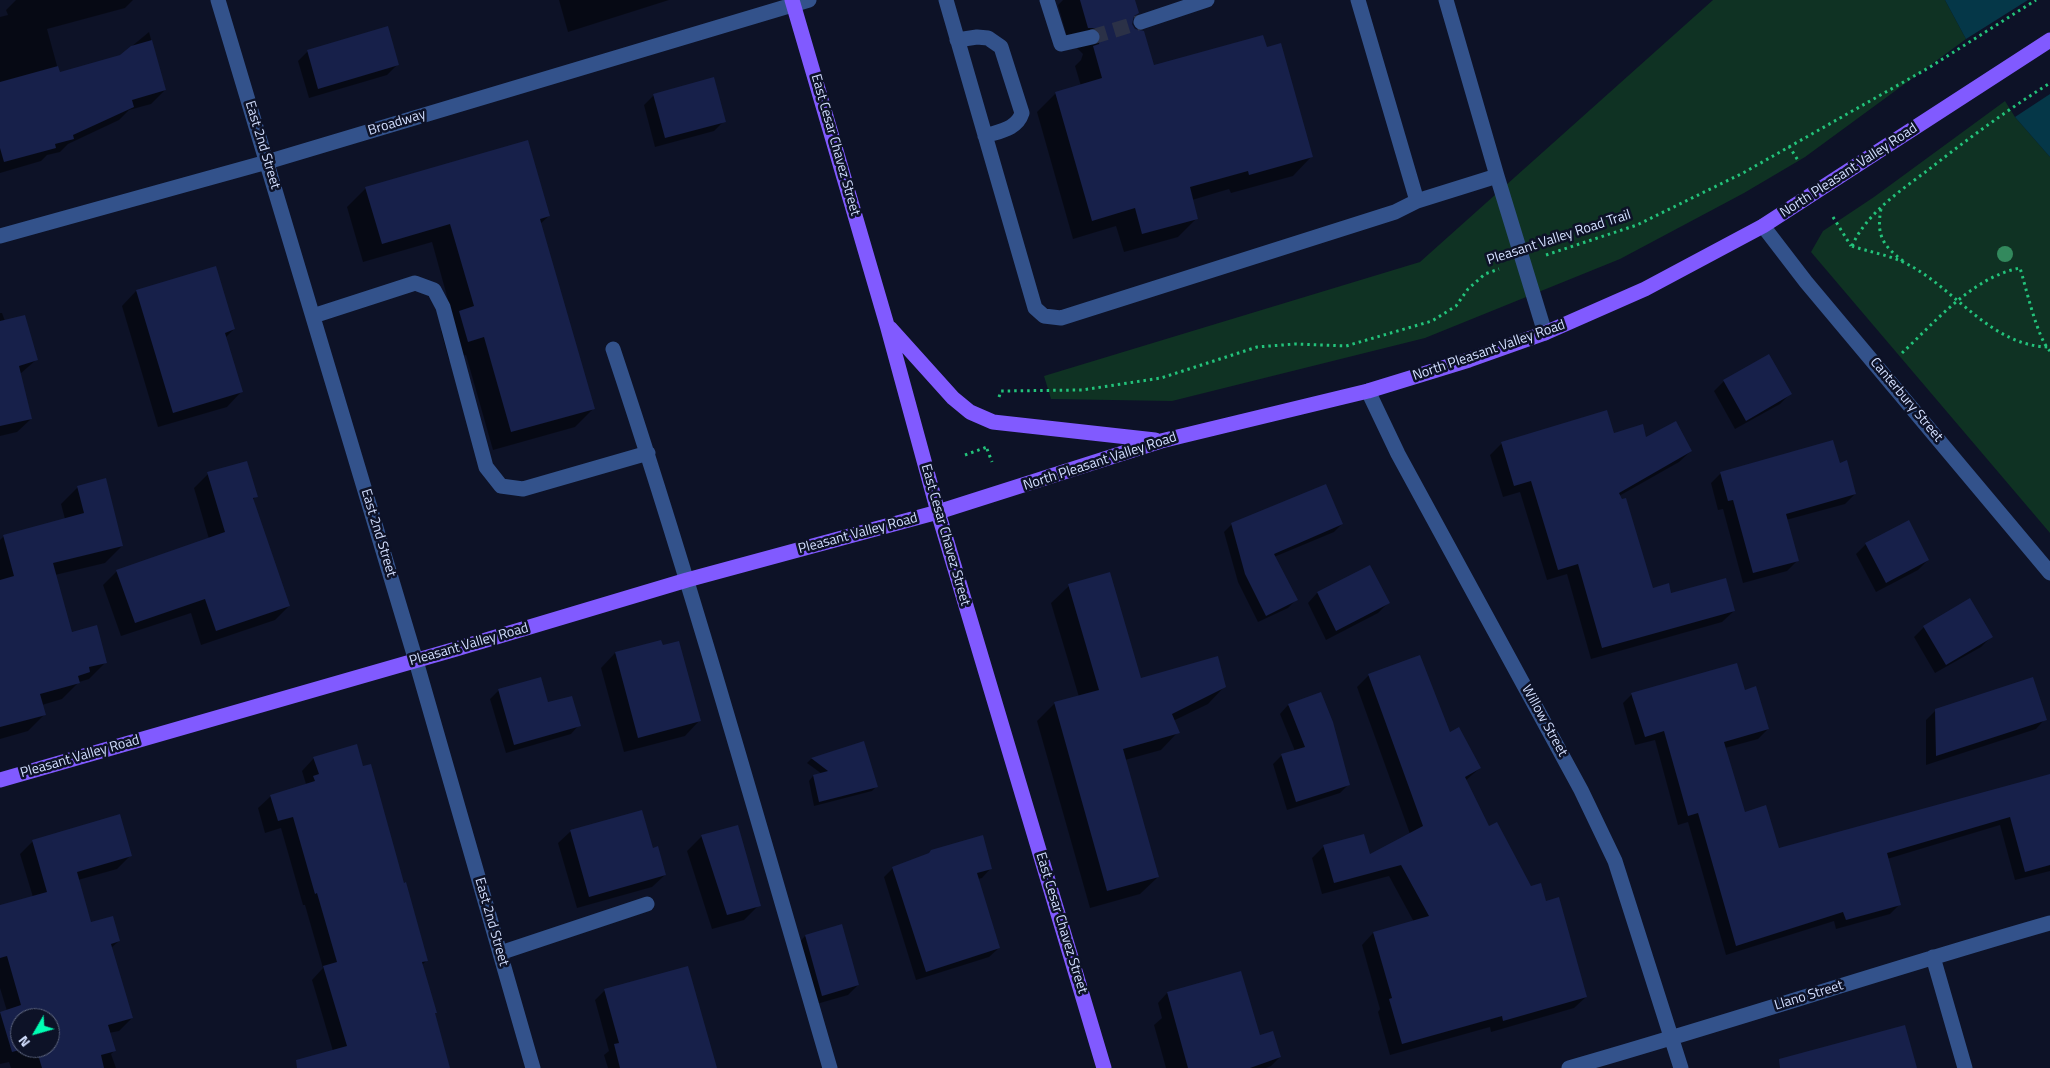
<!DOCTYPE html>
<html>
<head>
<meta charset="utf-8">
<style>
	body { margin:0 }
	#map { position:relative; width:2050px; height:1068px; overflow:hidden; background:#0d1227; font-family:"Titillium Web",sans-serif }
	canvas { display:block }
	.north { position:absolute; left:10px; top:1008px; width:50px; height:50px; box-sizing:border-box; background:#0d1227; border:1px solid #5c647d; border-radius:50%; rotate:232deg; font-size:14px; font-weight:700; line-height:20px; text-align:center; color:#d3dfff }
	.north::after { content:''; display:block; margin:auto; width:18px; height:22px; background:#00feb4; clip-path:polygon(50% 0,100% 100%,50% 72%,0 100%) }
</style>
</head>
<body>
<div id="map">
<canvas width="2050" height="1068"></canvas>
<div class="north">N</div>
</div>
<script>
const ctx = document.querySelector('canvas').getContext('2d');
ctx.lineJoin = 'round';
function paint(path, color) { ctx.fillStyle = color; ctx.fill(path, 'evenodd'); }
function strokePath(path, color, width, dash) { ctx.strokeStyle = color; ctx.lineWidth = width; ctx.lineCap = dash ? 'butt' : 'round'; ctx.setLineDash(dash || []); ctx.stroke(path); }
function label(font, color, halo, rows, align = 'center') {
  ctx.font = font + ' "Titillium Web",sans-serif'; ctx.lineWidth = 5; ctx.setLineDash([]); ctx.textBaseline = 'middle'; ctx.strokeStyle = halo; ctx.fillStyle = color; for (const [text, x, y, turn = 0] of rows) {
    ctx.save(); ctx.translate(x, y); ctx.rotate((+turn || 0) * Math.PI / 180); ctx.textAlign = isNaN(turn) ? turn : align; if (halo) ctx.strokeText(text, 0, 0); ctx.fillText(text, 0, 0); ctx.restore();
  }
}
paint(new Path2D(`
	M 1713,0 L 1945,0 L 1966,39 L 1805,157 L 1744,193 L 1620,259 L 1425,338 L 1172,401 L 1051,399 L 1044,376 L 1420,262 Z
	M 2005,101 L 2015,117 L 2050,157 L 2050,533 L 1811,252 L 1823,231 L 1874,197 Z`), '#0f3223');
paint(new Path2D(`
	M 1945,0 L 2028,0 L 1966,39 Z
	M 2050,94 L 2050,157 L 2015,117 Z`), '#053748');
paint(new Path2D(`
	M 16,0 L 133,0 L 125,8 L 47,29 L 59,73 L 120,56 L 149,32 L 165,90 L 151,104 L 129,110 L 119,120 L 68,144 L 60,152 L 47,155 L 41,161 L 0,173 L 0,17 L 8,15 L 6,10 Z
	M 559,0 L 669,0 L 568,32 Z
	M 1063,0 L 1134,0 L 1131,25 L 1153,67 L 1311,157 L 1293,176 L 1231,193 L 1229,189 L 1192,200 L 1197,218 L 1178,237 L 1124,252 L 1116,226 L 1073,239 L 1037,112 L 1056,93 L 1081,86 L 1075,66 L 1081,60 L 1083,54 L 1076,47 L 1070,47 L 1058,5 Z
	M 308,51 L 397,65 L 387,75 L 309,98 L 298,61 Z
	M 654,95 L 724,121 L 714,131 L 655,147 L 644,105 Z
	M 366,188 L 549,216 L 540,224 L 594,408 L 575,427 L 493,450 L 466,355 L 449,360 L 441,331 L 453,318 L 432,242 L 363,262 L 347,207 Z
	M 136,291 L 234,329 L 225,338 L 241,392 L 227,407 L 158,427 L 122,306 Z
	M 0,313 L 2,313 L 5,321 L 36,360 L 20,374 L 31,419 L 17,432 L 0,436 Z
	M 1724,381 L 1790,394 L 1780,404 L 1735,429 L 1714,391 Z
	M 1613,435 L 1645,439 L 1691,451 L 1679,462 L 1619,496 L 1652,589 L 1734,611 L 1722,622 L 1591,659 L 1567,574 L 1547,580 L 1520,492 L 1503,497 L 1490,455 L 1502,443 Z
	M 1839,464 L 1855,494 L 1845,504 L 1786,520 L 1797,561 L 1787,571 L 1743,583 L 1723,509 L 1718,510 L 1711,483 L 1721,473 Z
	M 208,474 L 256,496 L 252,501 L 289,606 L 275,620 L 201,645 L 191,613 L 121,636 L 103,585 L 117,571 L 209,539 L 194,488 Z
	M 78,487 L 122,546 L 105,563 L 55,575 L 71,633 L 106,662 L 89,679 L 79,682 L 62,699 L 42,705 L 45,714 L 28,731 L 0,739 L 0,540 L 4,536 L 65,519 L 61,504 Z
	M 1232,524 L 1342,524 L 1334,532 L 1274,557 L 1296,600 L 1288,608 L 1258,622 L 1238,582 L 1224,532 Z
	M 1866,544 L 1928,560 L 1918,570 L 1876,592 L 1856,554 Z
	M 1369,567 L 1388,603 L 1378,613 L 1326,640 L 1308,603 L 1317,593 Z
	M 1069,586 L 1140,679 L 1225,686 L 1208,704 L 1173,721 L 1178,732 L 1161,750 L 1125,760 L 1158,877 L 1140,894 L 1090,908 L 1037,721 L 1054,704 L 1079,697 L 1051,603 Z
	M 1969,600 L 1991,637 L 1981,647 L 1935,673 L 1914,637 L 1924,627 Z
	M 615,653 L 699,721 L 685,736 L 624,752 L 601,668 Z
	M 1369,675 L 1449,734 L 1480,768 L 1465,781 L 1488,828 L 1530,888 L 1545,903 L 1586,997 L 1574,1008 L 1491,1032 L 1490,1027 L 1390,1055 L 1378,1012 L 1380,1009 L 1362,945 L 1373,933 L 1414,922 L 1389,876 L 1322,894 L 1312,858 L 1324,846 L 1369,856 L 1410,834 L 1357,687 Z
	M 499,690 L 547,703 L 579,725 L 571,734 L 506,753 L 490,699 Z
	M 1745,691 L 1768,729 L 1758,739 L 1725,748 L 1744,813 L 1778,849 L 2050,775 L 2050,871 L 2015,880 L 2000,825 L 1887,859 L 1899,905 L 1890,914 L 1836,929 L 1834,921 L 1726,955 L 1688,822 L 1678,825 L 1655,740 L 1635,745 L 1623,703 L 1632,694 Z
	M 1288,705 L 1349,784 L 1340,793 L 1287,810 L 1273,764 L 1282,755 L 1295,751 L 1280,714 Z
	M 1936,710 L 2045,719 L 2036,729 L 1926,765 L 1926,720 Z
	M 864,742 L 876,787 L 872,791 L 814,806 L 809,781 L 813,776 L 822,774 L 807,763 L 811,759 Z
	M 314,758 L 403,884 L 427,960 L 422,965 L 447,1068 L 338,1068 L 312,980 L 323,968 L 305,905 L 303,905 L 281,828 L 265,833 L 258,808 L 271,796 L 306,784 L 302,771 Z
	M 571,831 L 652,849 L 665,875 L 652,887 L 577,908 L 558,843 Z
	M 702,836 L 759,905 L 744,920 L 712,929 L 687,851 Z
	M 33,841 L 130,856 L 117,869 L 78,880 L 90,924 L 119,941 L 111,948 L 132,1018 L 119,1031 L 109,1033 L 114,1051 L 111,1054 L 116,1068 L 11,1068 L 9,1062 L 0,1064 L 0,1013 L 7,1011 L 0,988 L 0,906 L 33,897 L 20,854 ZM 20,1018 L 50,1018 L 50,1048 L 20,1048 Z
	M 893,868 L 991,868 L 982,878 L 978,879 L 999,948 L 989,957 L 916,980 L 884,877 Z
	M 805,936 L 858,985 L 848,995 L 813,1005 L 796,946 Z
	M 1241,973 L 1259,1037 L 1280,1057 L 1271,1066 L 1266,1068 L 1166,1068 L 1154,1025 L 1162,1018 L 1158,1003 L 1167,993 Z
	M 605,990 L 714,1068 L 608,1068 L 604,1055 L 609,1051 L 595,1000 Z`), '#0007');
paint(new Path2D(`
	M 1080,0 L 1135,0 L 1139,13 L 1134,16 L 1132,24 L 1135,29 L 1144,31 L 1154,65 L 1263,35 L 1267,47 L 1281,43 L 1313,157 L 1249,175 L 1248,171 L 1190,187 L 1198,219 L 1142,234 L 1135,208 L 1092,221 L 1055,92 L 1102,78 L 1093,46 L 1099,44 L 1101,34 L 1095,28 L 1088,28 Z
	M 388,26 L 399,65 L 318,89 L 307,50 Z
	M 152,40 L 166,90 L 132,100 L 134,107 L 73,135 L 74,139 L 55,144 L 56,148 L 4,162 L 0,148 L 0,82 L 58,66 L 60,72 L 120,55 L 131,46 Z
	M 714,77 L 726,122 L 665,138 L 653,94 Z
	M 528,140 L 550,216 L 540,219 L 595,409 L 511,432 L 484,337 L 468,342 L 459,311 L 474,306 L 450,224 L 382,244 L 365,187 Z
	M 216,266 L 235,329 L 225,333 L 243,392 L 173,413 L 136,290 Z
	M 25,315 L 38,360 L 19,366 L 32,419 L 0,426 L 0,321 Z
	M 1769,354 L 1792,394 L 1746,421 L 1723,380 Z
	M 1607,410 L 1614,433 L 1643,424 L 1646,437 L 1676,421 L 1692,451 L 1619,493 L 1622,499 L 1626,498 L 1653,588 L 1669,583 L 1671,593 L 1726,578 L 1735,611 L 1602,648 L 1578,564 L 1558,570 L 1531,481 L 1514,486 L 1501,442 Z
	M 1833,440 L 1840,463 L 1847,460 L 1856,494 L 1786,514 L 1799,561 L 1753,573 L 1733,500 L 1728,501 L 1720,472 Z
	M 247,461 L 258,497 L 253,498 L 290,606 L 216,631 L 205,599 L 135,623 L 116,570 L 225,532 L 207,472 Z
	M 106,478 L 123,546 L 53,563 L 72,632 L 97,625 L 107,663 L 89,667 L 90,672 L 78,676 L 80,683 L 40,694 L 46,715 L 0,727 L 0,580 L 14,576 L 3,535 L 84,513 L 77,486 Z
	M 1326,484 L 1343,524 L 1274,554 L 1298,600 L 1266,616 L 1245,574 L 1231,523 Z
	M 1909,520 L 1929,560 L 1886,583 L 1865,543 Z
	M 1370,565 L 1390,603 L 1336,631 L 1317,592 Z
	M 1110,572 L 1141,678 L 1218,656 L 1226,687 L 1172,714 L 1180,733 L 1123,749 L 1159,877 L 1107,891 L 1054,702 L 1099,690 L 1068,584 Z
	M 1970,598 L 1993,637 L 1946,665 L 1923,626 Z
	M 661,640 L 663,645 L 679,641 L 701,721 L 638,738 L 615,652 Z
	M 1420,655 L 1450,732 L 1459,727 L 1481,768 L 1465,777 L 1489,826 L 1497,822 L 1531,886 L 1541,883 L 1546,901 L 1559,897 L 1587,997 L 1503,1021 L 1502,1016 L 1402,1044 L 1389,999 L 1392,998 L 1373,932 L 1429,916 L 1401,865 L 1334,883 L 1323,845 L 1364,834 L 1370,854 L 1423,826 L 1368,674 Z
	M 1737,663 L 1745,690 L 1756,686 L 1769,729 L 1724,742 L 1745,812 L 1766,805 L 1779,848 L 2050,774 L 2050,865 L 2025,872 L 2010,817 L 1887,853 L 1901,905 L 1846,920 L 1843,912 L 1736,946 L 1698,813 L 1688,816 L 1664,731 L 1645,737 L 1631,693 Z
	M 541,677 L 548,702 L 572,696 L 581,726 L 514,745 L 498,689 Z
	M 2033,677 L 2047,720 L 1936,756 L 1935,709 Z
	M 1321,692 L 1333,722 L 1350,785 L 1296,802 L 1281,754 L 1305,747 L 1288,704 Z
	M 864,741 L 878,787 L 819,802 L 813,775 L 828,771 L 811,758 Z
	M 357,744 L 363,766 L 371,764 L 404,883 L 406,882 L 428,961 L 422,962 L 437,1013 L 435,1013 L 450,1068 L 297,1068 L 296,1060 L 347,1046 L 323,966 L 337,962 L 317,893 L 315,894 L 293,817 L 278,821 L 270,795 L 315,781 L 313,776 L 319,774 L 313,757 Z
	M 642,810 L 653,848 L 658,846 L 666,875 L 589,897 L 570,830 Z
	M 120,814 L 132,856 L 77,872 L 91,922 L 113,916 L 120,941 L 111,944 L 133,1018 L 108,1025 L 116,1051 L 101,1055 L 104,1068 L 42,1068 L 36,1048 L 50,1048 L 50,1018 L 20,1018 L 20,1048 L 27,1048 L 12,1052 L 0,1012 L 21,1005 L 7,956 L 0,958 L 0,905 L 47,892 L 32,840 Z
	M 738,825 L 761,906 L 727,915 L 701,835 Z
	M 983,835 L 992,869 L 977,873 L 1000,948 L 926,972 L 892,867 L 929,853 L 931,850 Z
	M 842,924 L 859,985 L 822,996 L 805,935 Z
	M 688,966 L 717,1068 L 620,1068 L 614,1044 L 619,1043 L 604,989 Z
	M 1241,971 L 1260,1035 L 1273,1031 L 1281,1057 L 1250,1068 L 1188,1068 L 1167,992 Z
	M 1905,1025 L 1917,1068 L 1780,1068 L 1779,1059 Z`), '#17204a');
strokePath(new Path2D(`
	M 1092,37 L 1141,22`), '#2b3147', 15, [15, 8]);
strokePath(new Path2D(`
	M 1789,146 L 1799,162
	M 1881,209 C 1876,235 1883,246 1903,261
	M 1833,217 L 1851,246
	M 1852,246 C 1867,212 1903,189 1932,167 C 1970,137 2009,109 2050,83
	M 1852,246 C 1869,252 1890,255 1907,264 C 1955,288 1991,347 2050,347
	M 1546,255 L 1637,225 L 1743,173 L 1930,67 L 2036,0
	M 1902,353 C 1936,321 1973,277 2020,268 C 2026,287 2037,338 2050,351
	M 999,397 L 1001,391 L 1082,390 L 1161,378 L 1257,347 L 1295,344 L 1346,346 L 1432,321 L 1456,306 L 1468,289 L 1485,274 L 1499,269
	M 987,449 L 992,462
	M 965,455 L 987,447`), '#23c37b', 3, [2.5, 4]);
strokePath(new Path2D(`
	M 218,0 L 416,661 L 533,1068
	M 946,0 L 1035,308 L 1044,316 L 1061,318 L 1395,212 L 1417,201 L 1497,176
	M 1047,0 L 1061,44 L 1092,37
	M 1358,0 L 1417,201
	M 1446,0 L 1497,176 L 1545,333
	M 1141,22 L 1207,0
	M 957,40 L 977,37 L 988,38 L 1001,47 L 1022,113 C 1017,129 1000,131 985,136
	M 1763,226 L 1806,282 L 2050,573
	M 0,236 L 267,162 L 809,0
	M 313,316 L 415,283 L 434,290 L 443,307 L 486,467 L 501,486 L 523,489 L 648,453
	M 613,349 C 692,586 760,828 830,1068
	M 1368,391 L 1398,454 L 1581,790 L 1615,861 L 1681,1068
	M 500,953 L 647,904
	M 1933,957 L 1965,1068
	M 1569,1068 C 1730,1022 1889,969 2050,923`), '#33528b', 15);
strokePath(new Path2D(`
	M 792,0 L 887,325 L 938,512 L 1104,1068
	M 890,328 L 953,398 L 970,412 L 993,422 L 1155,440
	M 0,780 L 456,649 L 687,580 L 938,512 L 1161,441 L 1368,391 L 1469,360 L 1545,333 L 1645,289 L 1763,226 L 2050,40`), '#815aff', 15);
ctx.fillStyle = '#33895d';
for (const [x, y] of [
	[2005,254]
]) { ctx.beginPath(); ctx.arc(x, y, 8, 0, 2 * Math.PI); ctx.fill(); }
label('14px', '#d3dfff', '#0d1227', [
	["Broadway",397,123,-17],
	["East 2nd Street",262,145,73],
	["East Cesar Chavez Street",835,145,74],
	["North Pleasant Valley Road",1849,171,-33],
	["Pleasant Valley Road Trail",1559,238,-18],
	["North Pleasant Valley Road",1489,351,-19],
	["Canterbury Street",1906,400,50],
	["North Pleasant Valley Road",1100,462,-18],
	["East 2nd Street",378,533,73],
	["Pleasant Valley Road",858,534,-15],
	["East Cesar Chavez Street",945,535,74],
	["Pleasant Valley Road",469,645,-16],
	["Willow Street",1544,721,61],
	["Pleasant Valley Road",80,757,-16],
	["East 2nd Street",491,922,74],
	["East Cesar Chavez Street",1061,923,73],
	["Llano Street",1809,996,-17]
]);
</script>
</body>
</html>
